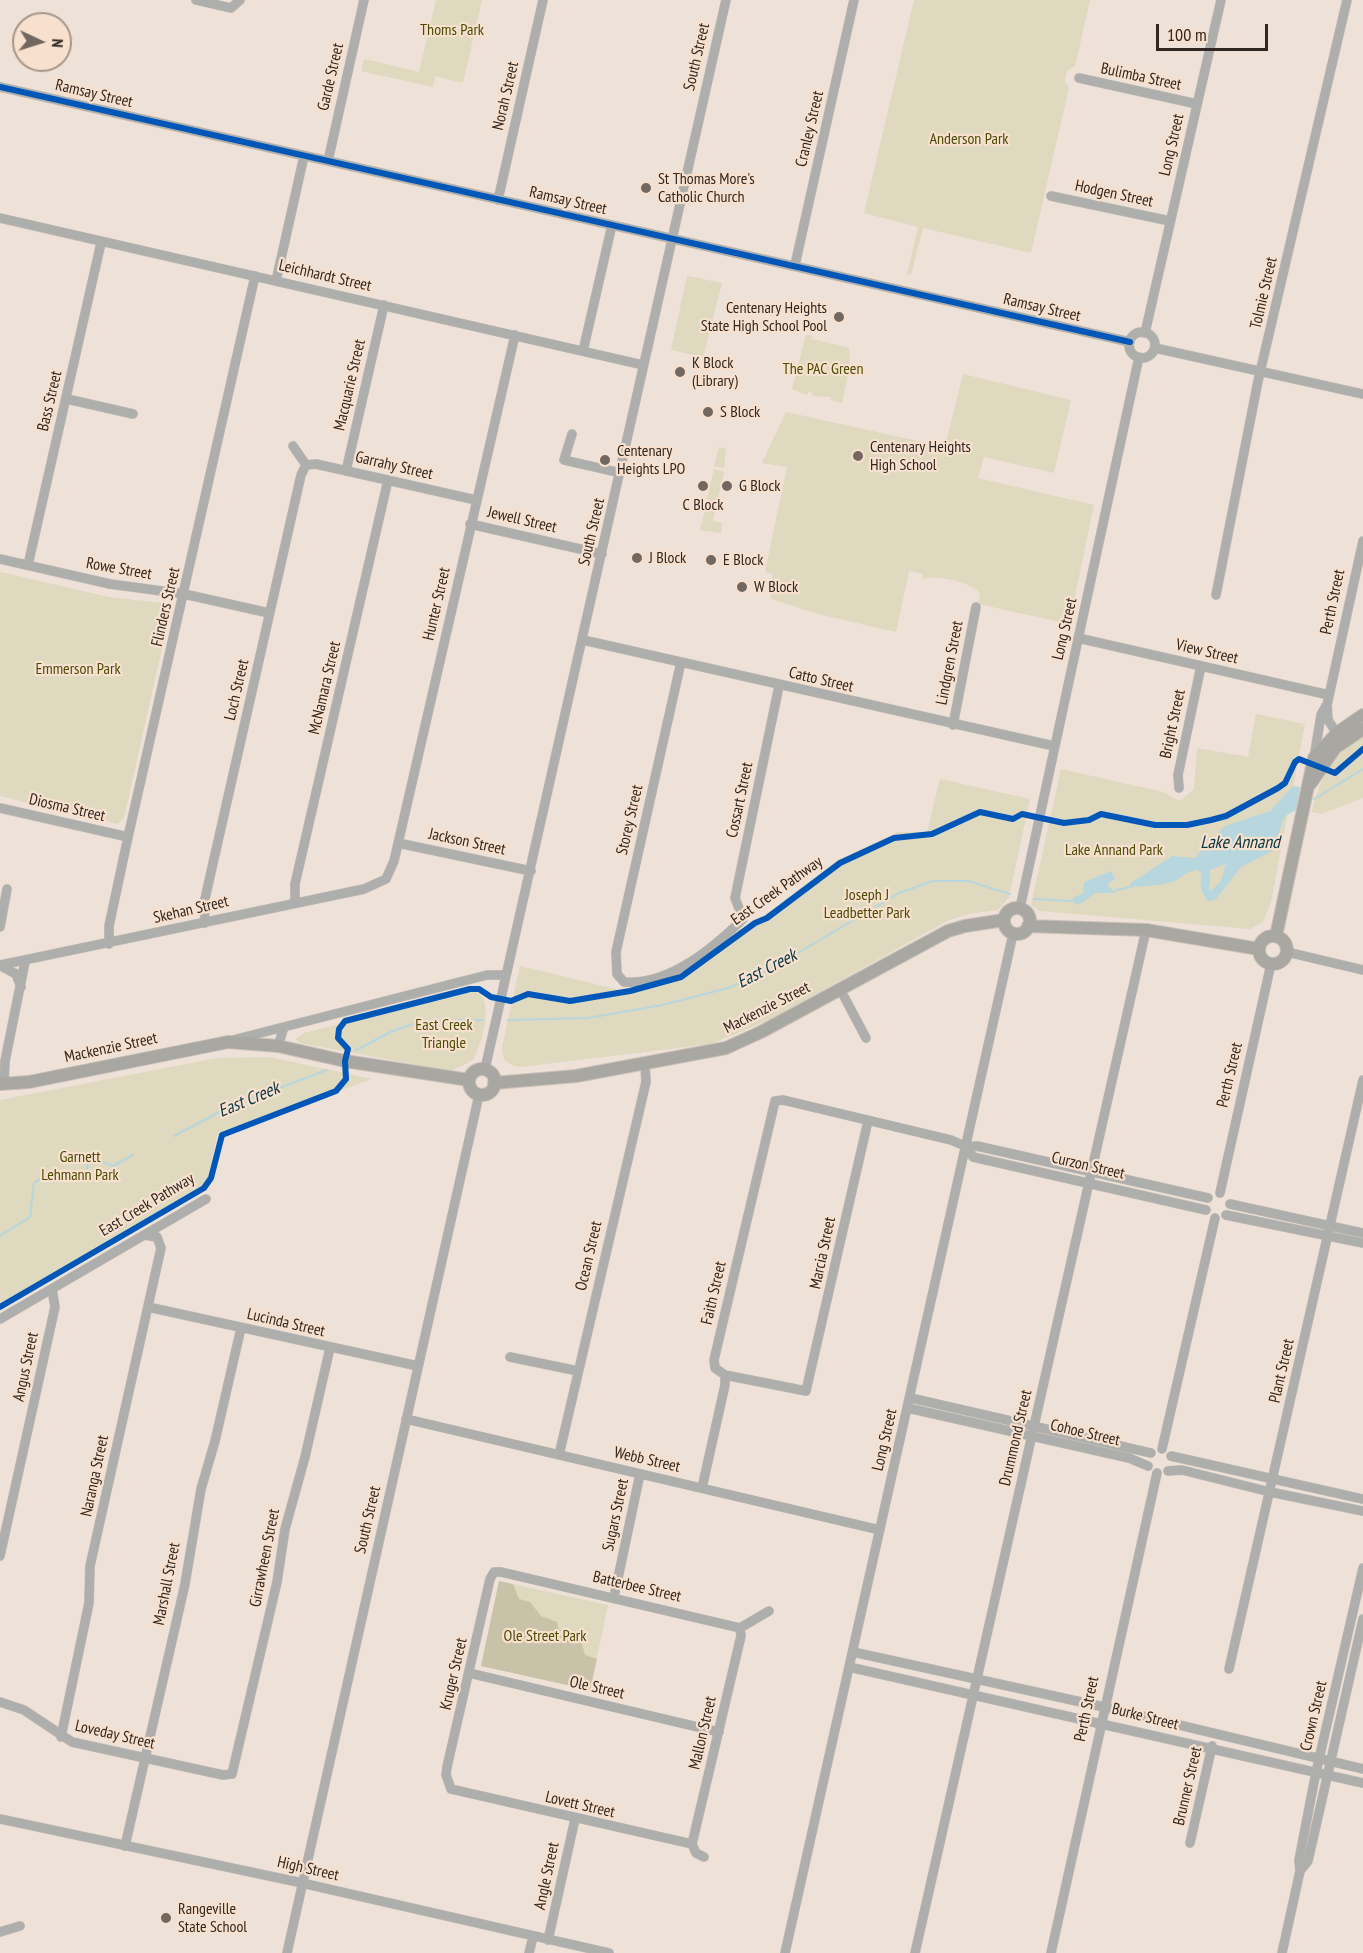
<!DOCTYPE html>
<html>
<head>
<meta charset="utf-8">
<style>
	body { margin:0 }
	#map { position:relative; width:1363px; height:1953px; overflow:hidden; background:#eee1d7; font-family:"PT Sans Narrow",sans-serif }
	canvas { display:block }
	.north { position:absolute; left:12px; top:12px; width:60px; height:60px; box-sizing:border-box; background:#f7e0ce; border:2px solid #a79688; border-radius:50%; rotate:94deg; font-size:16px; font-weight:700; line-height:24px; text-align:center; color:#302720 }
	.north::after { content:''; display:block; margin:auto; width:21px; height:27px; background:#726860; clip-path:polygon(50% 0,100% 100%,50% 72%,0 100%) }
	.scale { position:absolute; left:1156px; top:24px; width:112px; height:27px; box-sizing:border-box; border:3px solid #302720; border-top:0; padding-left:8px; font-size:18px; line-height:21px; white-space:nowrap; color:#302720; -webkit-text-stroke:4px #f7e0ce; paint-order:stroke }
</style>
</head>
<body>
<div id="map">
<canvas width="1363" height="1953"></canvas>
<div class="north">N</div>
<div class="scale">100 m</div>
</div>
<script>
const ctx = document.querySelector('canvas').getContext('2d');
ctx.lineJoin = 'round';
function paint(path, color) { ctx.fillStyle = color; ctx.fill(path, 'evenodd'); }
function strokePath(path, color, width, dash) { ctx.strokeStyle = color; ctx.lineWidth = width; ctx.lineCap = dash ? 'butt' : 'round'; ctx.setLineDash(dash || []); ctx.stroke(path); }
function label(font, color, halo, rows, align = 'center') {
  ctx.font = font + ' "PT Sans Narrow",sans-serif'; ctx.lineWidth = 4.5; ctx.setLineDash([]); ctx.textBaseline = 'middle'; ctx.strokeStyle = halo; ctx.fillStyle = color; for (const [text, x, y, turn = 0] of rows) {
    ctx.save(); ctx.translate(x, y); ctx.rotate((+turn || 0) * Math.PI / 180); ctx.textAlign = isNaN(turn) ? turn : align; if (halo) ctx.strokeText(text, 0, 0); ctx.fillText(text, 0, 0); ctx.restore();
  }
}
paint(new Path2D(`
	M 436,0 L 482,0 L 463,83 L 435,76 L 433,87 L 361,71 L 364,59 L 419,72 Z
	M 914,0 L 1090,0 L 1075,66 L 1067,71 L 1065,81 L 1069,88 L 1031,253 L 923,228 L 911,275 L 907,274 L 918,227 L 864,213 Z
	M 687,276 L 722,283 L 703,357 L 671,350 Z
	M 806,335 L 812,335 L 812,339 L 849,348 L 850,367 L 842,403 L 831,400 L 831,397 L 812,396 L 813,393 L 808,392 L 807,395 L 792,389 Z
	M 963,374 L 1071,400 L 1054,473 L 984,457 L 978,478 L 1094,505 L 1069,624 L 979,604 L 980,594 C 971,581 936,575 922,579 L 923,574 L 909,571 L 896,632 L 818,614 L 771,599 L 770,589 L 773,574 L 765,572 L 787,467 L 762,463 L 786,412 L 945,447 Z
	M 719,447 L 726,449 L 724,468 L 714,466 Z
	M 714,469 L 724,472 L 713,521 L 722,523 L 721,533 L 700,530 L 705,510 L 711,506 L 706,503 Z
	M 0,572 L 109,597 L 162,603 L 170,612 L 124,818 L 118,824 L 0,796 Z
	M 1256,714 L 1305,724 L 1271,902 L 1263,922 L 1250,929 L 1040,911 L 1031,905 L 1061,769 L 1163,792 L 1180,801 L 1194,789 L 1197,748 L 1248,757 Z
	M 1363,735 L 1363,798 L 1321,814 L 1312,812 C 1319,778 1333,754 1363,735 Z
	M 940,779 L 1030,799 L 1009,897 L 998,910 L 968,914 L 947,921 L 771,1019 L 711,1044 L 521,1067 L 514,1066 L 504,1060 L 502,1047 L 520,966 L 628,992 L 682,977 L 838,860 L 898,832 L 927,832 Z
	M 468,991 C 499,989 482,1044 473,1060 L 451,1071 L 300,1043 L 295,1039 L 304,1033 Z
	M 269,1057 L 372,1079 L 217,1135 L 207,1183 L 0,1306 L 0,1100 L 217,1058 Z
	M 499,1581 L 608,1605 L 590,1690 L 481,1666 Z`), '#ded9bf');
paint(new Path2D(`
	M 499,1581 L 513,1584 L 519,1599 L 530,1602 L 541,1616 L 557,1622 L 559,1630 L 568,1629 L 571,1639 L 581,1641 L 585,1655 L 597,1659 L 590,1690 L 481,1666 Z`), '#c8c3a8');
paint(new Path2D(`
	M 1293,786 L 1300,787 L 1296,810 L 1285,816 L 1272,851 L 1241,867 L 1215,900 L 1208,901 C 1201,892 1199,885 1202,874 L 1197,870 C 1187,871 1183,877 1175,881 C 1160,886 1145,886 1130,887 L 1131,883 L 1172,856 L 1195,858 L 1225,826 L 1270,811 ZM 1226,864 L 1221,881 L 1211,891 L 1209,889 L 1210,870 Z
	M 1111,871 L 1115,879 L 1109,882 L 1108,886 L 1116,893 L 1095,893 L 1083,902 L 1075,905 L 1073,898 L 1083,893 L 1084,882 Z`), '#b7d6de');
strokePath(new Path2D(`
	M 1314,799 L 1363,769
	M 1116,890 L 1131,887
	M 1034,899 L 1073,901
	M 508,1020 L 588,1018 L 662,1005 L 728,988 L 766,972 L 899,893 L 933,881 L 968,881 L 1010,894
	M 356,1050 L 393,1031 L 421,1021 L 483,1020
	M 174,1136 L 231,1106 L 327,1070
	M 0,1236 L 30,1217 L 34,1183 C 44,1176 59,1174 71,1175 C 78,1176 79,1179 86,1176 L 88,1161 L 95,1159 L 113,1166 L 133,1155`), '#b7d6de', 2);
const minor = new Path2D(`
	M 196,0 L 231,8 L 240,0
	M 1079,78 L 1197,104
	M 0,87 L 1130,342
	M 328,161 L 364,0
	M 1051,196 L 1170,221
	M 498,200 L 543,0
	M 0,218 L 643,365
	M 795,265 L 854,0
	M 276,281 L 304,156
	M1129 345a13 13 0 1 1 26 0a13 13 0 1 1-26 0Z
	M 1145,333 L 1221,0
	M 1155,348 L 1363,394
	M 583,351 L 612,225
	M 67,399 L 133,414
	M 572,434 L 564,460 L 621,473
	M 293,446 L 306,465
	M 306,465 L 316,464 L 476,500
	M 346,471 L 384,305
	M 470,524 L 602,554
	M 0,559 L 110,584 L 184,594 L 269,613
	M 28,565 L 101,243
	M 1216,595 L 1258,381 L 1347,0
	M 1078,638 L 1329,695
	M 583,640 L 1054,746
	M 681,662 L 616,952 L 617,974 L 624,982 C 669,986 713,948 743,919 L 735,898 L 779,686
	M 953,725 L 976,607
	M 1340,738 L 1328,720 L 1327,705 L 1363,541
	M 1314,758 L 1321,715 L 1326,706
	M 1179,788 L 1178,775 L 1201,666
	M 0,808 L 128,837
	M 398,843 L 531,871
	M 295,902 L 295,884 L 388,480
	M 1020,908 L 1139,357
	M 205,923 L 204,903 L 301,475 L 306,465
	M 0,927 L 7,889
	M 109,944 L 109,926 L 128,837 L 255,276
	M 1287,952 L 1363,970
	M 0,965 L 364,889 L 386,879 L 394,861 L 515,335
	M 1,966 L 16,974 L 21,987
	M 840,989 L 866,1038
	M 233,1040 L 487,975 L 506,975
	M 278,1046 L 284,1027
	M 485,1069 L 726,0
	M 4,1084 L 5,1061 L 25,962
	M 967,1147 L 977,1146 L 1208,1198
	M 1220,1193 L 1271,964
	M 1230,1204 L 1363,1233
	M 1226,1215 L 1363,1243
	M 148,1307 L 418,1366
	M 0,1319 L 206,1199
	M 510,1357 L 578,1371
	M 725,1375 L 806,1391 L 868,1121
	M 911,1398 L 1151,1453
	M 908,1408 L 1129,1458 L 1148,1466
	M 406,1419 L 880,1530
	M 1162,1449 L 1215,1218
	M 559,1455 L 646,1082 L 645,1064
	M 1171,1456 L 1363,1499
	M 1168,1471 L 1182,1470 L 1270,1492 L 1363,1511
	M 702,1488 L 725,1385 L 725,1375 L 715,1368 L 714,1360 L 775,1101 L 783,1100 L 951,1140 L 967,1147 L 973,1157 L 1206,1210
	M 0,1556 L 55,1307 L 52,1289
	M 614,1597 L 640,1474
	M 853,1652 L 1104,1707 L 1363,1769
	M 849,1667 L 1363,1783
	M 1229,1669 L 1363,1080
	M 469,1673 L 719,1732
	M 0,1702 L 24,1710 L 72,1742 L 223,1775 L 232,1774 L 277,1582 L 285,1529 L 305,1457 L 330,1348
	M 61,1737 L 89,1603 L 90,1566 L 161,1248 L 157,1237 L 144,1235
	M 0,1819 L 293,1881 L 609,1953
	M 1190,1843 L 1212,1746
	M 692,1844 L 741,1636 L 740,1628
	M 125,1846 L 185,1584 L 201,1489 L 215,1441 L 241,1328
	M 704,1857 L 696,1853 L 692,1844 L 451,1789 L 446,1775 L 447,1767 L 490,1579 L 494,1572 L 501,1572 L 740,1628 L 769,1611
	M 1300,1871 L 1308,1861 L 1363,1619
	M 0,1932 L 20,1926
	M 548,1940 L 575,1819
	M 287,1953 L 479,1095
	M 529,1953 L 533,1937
	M 785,1953 L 1013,934
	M 915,1953 L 1146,930
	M 1051,1953 L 1157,1473
	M 1282,1953 L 1300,1871 L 1299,1860 L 1316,1772 L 1363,1568`);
const major = new Path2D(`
	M 1311,783 L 1335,748 L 1363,729
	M1004 921a13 13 0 1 1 26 0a13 13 0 1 1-26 0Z
	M 1028,926 L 1146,930 L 1259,949
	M1259 950a14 14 0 1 1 28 0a14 14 0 1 1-28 0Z
	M 1276,936 L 1314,758 L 1337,733 L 1363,715
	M469 1082a13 13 0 1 1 26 0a13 13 0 1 1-26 0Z
	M 494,1083 L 576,1076 L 726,1048 L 761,1032 L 948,931 L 965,926 L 1004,920
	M 0,1084 L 29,1082 L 228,1042 L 278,1046 L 345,1061 L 469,1080`);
strokePath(minor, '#cac0b8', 10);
strokePath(major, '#cac0b8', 14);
strokePath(minor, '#aeafac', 9);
strokePath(major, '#a8a7a2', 12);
strokePath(new Path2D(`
	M 0,87 L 1130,342
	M 0,1307 L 204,1188 L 211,1178 L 222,1135 L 336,1091 L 346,1079 L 345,1061 L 348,1049 L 338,1038 L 339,1029 L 345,1021 L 470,989 L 479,989 L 491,997 L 511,1001 L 528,994 L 570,1001 L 630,991 L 681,977 L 755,923 L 767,918 L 840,863 L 894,838 L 932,834 L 980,812 L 1013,819 L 1022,814 L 1064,823 L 1089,820 L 1101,814 L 1155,825 L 1187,825 L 1211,820 L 1226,816 L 1278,788 L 1285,783 L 1295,762 L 1299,759 L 1335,773 L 1363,749`), '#0057b8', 6);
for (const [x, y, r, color] of [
	[646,188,6,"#726860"],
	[839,317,6,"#726860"],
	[680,372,6,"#726860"],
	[708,412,6,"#726860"],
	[858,456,6,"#726860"],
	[605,460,6,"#726860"],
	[703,486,6,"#726860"],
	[727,486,6,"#726860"],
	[637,558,6,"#726860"],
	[711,560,6,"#726860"],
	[742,587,6,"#726860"],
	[166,1918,6,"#726860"]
]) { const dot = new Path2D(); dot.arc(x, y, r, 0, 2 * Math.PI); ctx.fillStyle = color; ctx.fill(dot); strokePath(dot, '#f7e0ce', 2); }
label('16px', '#4b4c06', '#f7e0ce', [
	["Thoms Park",452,30],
	["Anderson Park",969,139],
	["The PAC Green",823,369],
	["Emmerson Park",78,669],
	["Lake Annand Park",1114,850],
	["Joseph J",867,895],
	["Leadbetter Park",867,913],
	["East Creek",444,1025],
	["Triangle",444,1043],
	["Garnett",80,1157],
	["Lehmann Park",80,1175],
	["Ole Street Park",545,1636]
]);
label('16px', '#302720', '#f7e0ce', [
	["South Street",697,57,-77],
	["Garde Street",331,77,-77],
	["Bulimba Street",1141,77,12],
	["Ramsay Street",94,94,13],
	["Norah Street",506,96,-77],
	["Cranley Street",810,129,-77],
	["Long Street",1172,145,-77],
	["Hodgen Street",1114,194,12],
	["Ramsay Street",568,201,13],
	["Leichhardt Street",325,276,13],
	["Tolmie Street",1264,293,-77],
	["Ramsay Street",1042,308,13],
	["Macquarie Street",350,385,-77],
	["Bass Street",50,401,-77],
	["Garrahy Street",394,466,13],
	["Jewell Street",522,520,13],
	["South Street",592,532,-77],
	["Rowe Street",119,569,10],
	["Perth Street",1333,602,-78],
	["Hunter Street",437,604,-77],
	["Flinders Street",166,607,-77],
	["Long Street",1065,629,-77],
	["View Street",1207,652,13],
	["Lindgren Street",950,663,-79],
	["Catto Street",821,680,13],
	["McNamara Street",325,688,-77],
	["Loch Street",237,690,-77],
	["Bright Street",1173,724,-78],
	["Cossart Street",740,800,-78],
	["Diosma Street",67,808,13],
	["Storey Street",630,820,-77],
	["Jackson Street",467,842,12],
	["East Creek Pathway",777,891,-35],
	["Skehan Street",191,910,-13],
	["Mackenzie Street",767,1008,-27],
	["Mackenzie Street",111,1048,-12],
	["Perth Street",1230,1075,-77],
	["Curzon Street",1088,1166,13],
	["East Creek Pathway",147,1205,-31],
	["Marcia Street",823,1253,-78],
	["Ocean Street",589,1256,-77],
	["Faith Street",714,1293,-77],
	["Lucinda Street",286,1323,13],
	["Angus Street",26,1367,-78],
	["Plant Street",1282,1371,-77],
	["Cohoe Street",1085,1433,13],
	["Drummond Street",1016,1438,-77],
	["Long Street",885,1440,-77],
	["Webb Street",647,1460,13],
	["Naranga Street",95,1476,-78],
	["Sugars Street",616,1515,-78],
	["South Street",368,1520,-77],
	["Girrawheen Street",265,1558,-79],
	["Marshall Street",167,1584,-79],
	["Batterbee Street",637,1587,13],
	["Kruger Street",454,1674,-77],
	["Ole Street",597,1688,13],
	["Perth Street",1087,1709,-78],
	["Crown Street",1314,1716,-77],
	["Burke Street",1145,1717,14],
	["Mallon Street",703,1733,-77],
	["Loveday Street",115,1735,13],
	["Brunner Street",1188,1786,-77],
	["Lovett Street",580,1805,13],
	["High Street",308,1869,13],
	["Angle Street",547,1876,-78]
]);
label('16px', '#302720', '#f7e0ce', [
	["St Thomas More's",658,179],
	["Catholic Church",658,197],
	["Centenary Heights",827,308,"right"],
	["State High School Pool",827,326,"right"],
	["K Block",692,363],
	["(Library)",692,381],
	["S Block",720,412],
	["Centenary Heights",870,447],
	["High School",870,465],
	["Centenary",617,451],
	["Heights LPO",617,469],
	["G Block",739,486],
	["C Block",703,505,"center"],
	["J Block",649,558],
	["E Block",723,560],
	["W Block",754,587],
	["Rangeville",178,1909],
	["State School",178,1927]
], 'left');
label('italic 18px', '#0a3843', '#f7e0ce', [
	["Lake Annand",1240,843],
	["East Creek",767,969,-27],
	["East Creek",249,1100,-23]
]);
</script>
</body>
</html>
